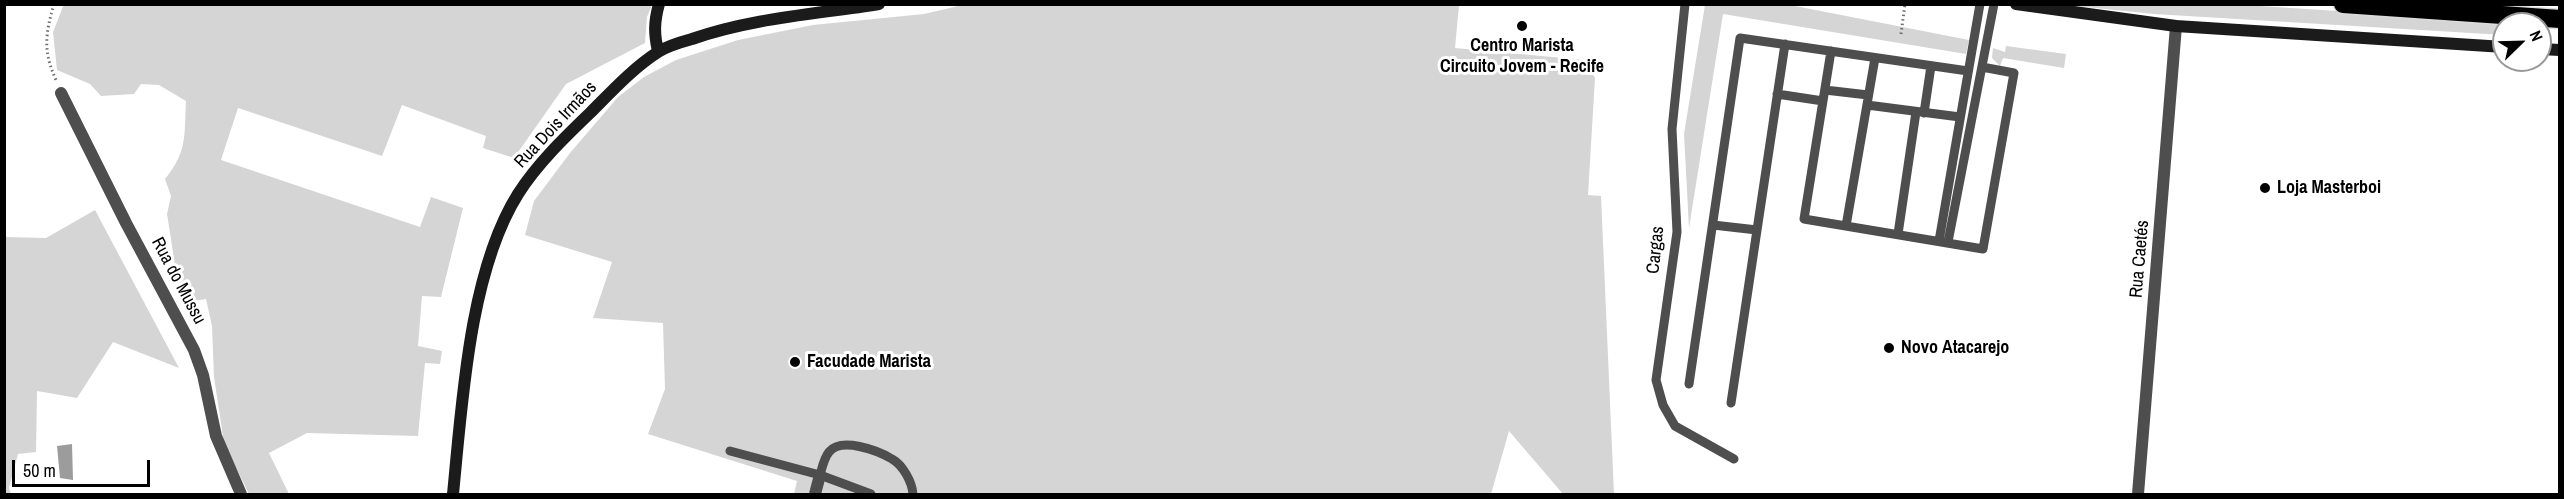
<!DOCTYPE html>
<html>
<head>
<meta charset="utf-8">
<style>
	body { margin:0 }
	#map { position:relative; width:2564px; height:499px; overflow:hidden; background:#fff; font-family:"Archivo Narrow",sans-serif }
	canvas { display:block }
	.frame { position:absolute; inset:0; border:6px solid #000; pointer-events:none }
	.north { position:absolute; left:2492px; top:12px; width:60px; height:60px; box-sizing:border-box; background:#fff; border:2px solid #999; border-radius:50%; rotate:67deg; font-size:16px; font-weight:700; line-height:24px; text-align:center; color:#000 }
	.north::after { content:''; display:block; margin:auto; width:21px; height:27px; background:#000; clip-path:polygon(50% 0,100% 100%,50% 72%,0 100%) }
	.scale { position:absolute; left:12px; top:460px; width:138px; height:27px; box-sizing:border-box; border:3px solid #000; border-top:0; padding-left:8px; font-size:18px; line-height:21px; white-space:nowrap; color:#000; -webkit-text-stroke:4px #fff; paint-order:stroke }
</style>
</head>
<body>
<div id="map">
<canvas width="2564" height="499"></canvas>
<div class="frame"></div>
<div class="north">N</div>
<div class="scale">50 m</div>
</div>
<script>
const ctx = document.querySelector('canvas').getContext('2d');
ctx.lineJoin = 'round';
function paint(path, color) { ctx.fillStyle = color; ctx.fill(path, 'evenodd'); }
function strokePath(path, color, width, dash) { ctx.strokeStyle = color; ctx.lineWidth = width; ctx.lineCap = dash ? 'butt' : 'round'; ctx.setLineDash(dash || []); ctx.stroke(path); }
function label(font, color, halo, rows, align = 'center') {
  ctx.font = font + ' "Archivo Narrow",sans-serif'; ctx.lineWidth = 6; ctx.setLineDash([]); ctx.textBaseline = 'middle'; ctx.strokeStyle = halo; ctx.fillStyle = color; for (const [text, x, y, turn = 0] of rows) {
    ctx.save(); ctx.translate(x, y); ctx.rotate((+turn || 0) * Math.PI / 180); ctx.textAlign = isNaN(turn) ? turn : align; if (halo) ctx.strokeText(text, 0, 0); ctx.fillText(text, 0, 0); ctx.restore();
  }
}
paint(new Path2D(`
	M 64,4 L 652,5 L 647,17 L 645,43 L 566,84 L 514,158 L 483,148 L 486,136 L 402,105 L 382,156 L 238,108 L 221,160 L 420,227 L 431,197 L 463,208 L 441,297 L 422,296 L 418,346 L 442,351 L 440,364 L 425,363 L 418,436 L 307,433 L 269,453 L 289,494 L 249,494 L 224,443 L 214,377 L 212,326 L 206,299 L 181,303 L 167,214 L 171,196 L 165,179 C 188,151 184,135 186,101 L 159,85 L 141,84 L 134,94 L 101,96 L 90,84 L 57,70 L 53,32 Z
	M 967,4 L 1459,5 L 1455,48 L 1585,60 L 1595,78 L 1588,195 L 1601,196 L 1614,494 L 1563,494 L 1509,431 L 1491,494 L 794,494 L 797,481 L 648,434 L 665,389 L 663,323 L 593,318 L 612,262 L 525,235 L 534,201 L 570,153 L 618,97 L 644,77 L 676,60 L 738,40 L 813,25 L 924,14 Z
	M 1705,5 L 1790,5 L 1969,40 L 1966,54 L 1723,14 L 1689,228 L 1684,134 Z
	M 2066,5 L 2245,5 L 2537,24 L 2504,24 L 2504,35 L 2154,14 Z
	M 2006,46 L 2066,54 L 2064,68 L 2003,58 L 2000,66 L 1992,58 L 1993,48 L 2005,52 Z
	M 95,210 L 179,368 L 113,342 L 77,398 L 37,391 L 36,452 L 18,454 L 9,488 L 11,494 L 5,494 L 5,237 L 46,238 Z`), '#d5d5d5');
paint(new Path2D(`
	M 72,444 L 73,480 L 60,478 L 57,446 Z`), '#9c9c9c');
const highway = new Path2D(`
	M 2343,4 L 2560,19`);
strokePath(highway, '#dbdbdb', 21);
strokePath(new Path2D(`
	M 54,4 C 45,35 43,51 56,80
	M 1901,34 L 1905,4`), '#707070', 3, [1.5, 3]);
strokePath(new Path2D(`
	M 1685,4 L 1672,129 L 1677,232 L 1656,380 L 1663,405 L 1675,426 L 1734,459
	M 1831,51 L 1804,219 L 1983,249 L 2014,73 L 1982,67
	M 1825,90 L 1868,95
	M 1777,94 L 1823,101
	M 1867,105 L 1960,117
	M 1924,113 L 1931,66
	M 1713,225 L 1757,230
	M 1846,226 L 1875,58
	M 1898,234 L 1916,112
	M 1939,241 L 1980,4
	M 1948,242 L 1994,4
	M 1689,384 L 1740,38 L 1968,71
	M 1731,403 L 1785,44
	M 730,451 L 820,475 C 822,468 824,458 829,452 C 841,437 877,450 892,459 C 903,465 912,482 913,494
	M 820,475 L 871,494`), '#4e4e4e', 9);
strokePath(new Path2D(`
	M 61,93 L 126,223 L 194,350 L 203,375 L 216,436 L 241,494
	M 815,494 L 820,475
	M 2138,494 L 2176,26`), '#4e4e4e', 12);
strokePath(new Path2D(`
	M 2016,4 L 2176,26 L 2504,47
	M 2540,49 L 2560,50
	M 658,51 C 654,34 654,22 659,4
	M 453,494 C 462,404 469,272 518,194 C 537,164 565,137 590,113 C 611,92 633,68 658,52 C 667,46 681,42 692,39 C 752,18 817,14 879,4`), '#1b1b1b', 12);
strokePath(highway, '#000', 18);
for (const [x, y, r, color] of [
	[1522,26,6,"#000"],
	[2265,188,6,"#000"],
	[1889,348,6,"#000"],
	[795,362,6,"#000"]
]) { const dot = new Path2D(); dot.arc(x, y, r, 0, 2 * Math.PI); ctx.fillStyle = color; ctx.fill(dot); strokePath(dot, '#fff', 2); }
label('bold 18px', '#000', '#fff', [
	["Centro Marista",1522,46,"center"],
	["Circuito Jovem - Recife",1522,67,"center"],
	["Loja Masterboi",2277,188],
	["Novo Atacarejo",1901,348],
	["Facudade Marista",807,362]
], 'left');
label('18px', '#000', '#fff', [
	["Rua Dois Irmãos",556,125,-47],
	["Cargas",1656,250,-84],
	["Rua Caetés",2140,259,-85],
	["Rua do Mussu",178,281,62]
]);
</script>
</body>
</html>
